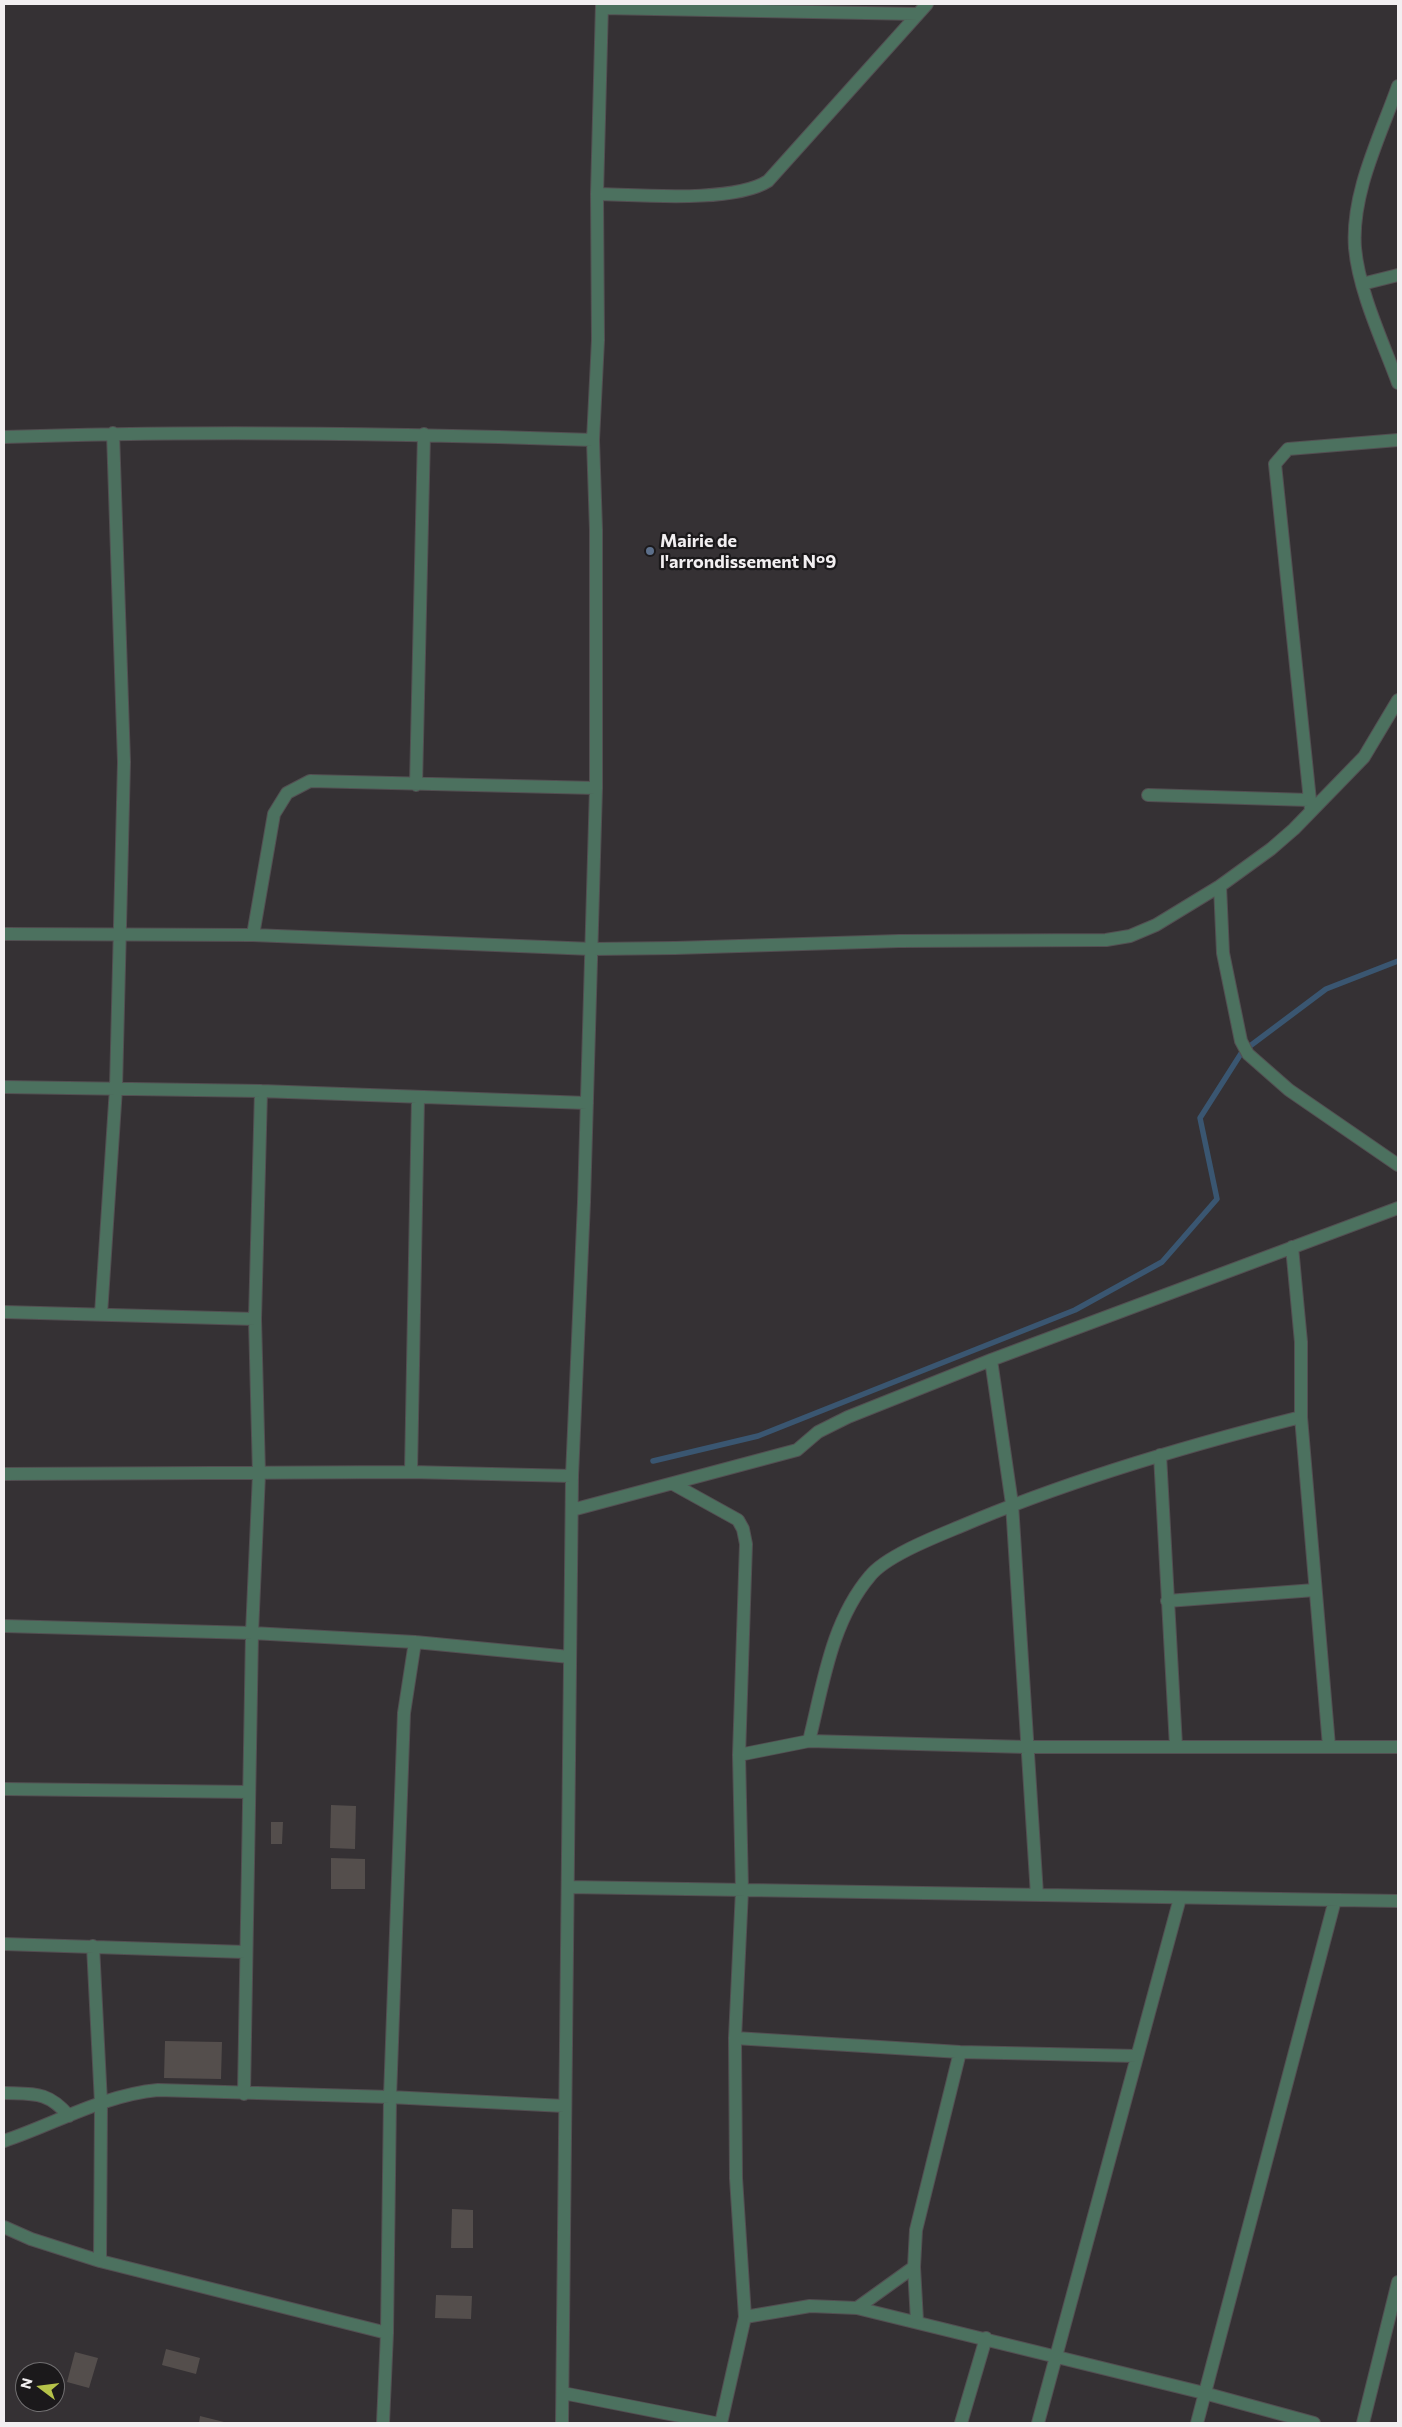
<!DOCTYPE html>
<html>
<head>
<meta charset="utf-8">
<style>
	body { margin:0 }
	#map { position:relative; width:1402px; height:2427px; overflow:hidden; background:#353134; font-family:Commissioner,sans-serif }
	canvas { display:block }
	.frame { position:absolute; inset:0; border:5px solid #f2eff1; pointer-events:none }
	.north { position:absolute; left:15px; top:2362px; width:50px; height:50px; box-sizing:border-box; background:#1b191b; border:1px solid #716f71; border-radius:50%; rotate:285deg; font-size:14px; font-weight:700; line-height:20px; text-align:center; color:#f2eff1 }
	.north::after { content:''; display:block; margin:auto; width:18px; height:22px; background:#b5c249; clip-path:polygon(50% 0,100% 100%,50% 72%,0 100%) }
</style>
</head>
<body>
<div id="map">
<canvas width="1402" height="2427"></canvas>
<div class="frame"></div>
<div class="north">N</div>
</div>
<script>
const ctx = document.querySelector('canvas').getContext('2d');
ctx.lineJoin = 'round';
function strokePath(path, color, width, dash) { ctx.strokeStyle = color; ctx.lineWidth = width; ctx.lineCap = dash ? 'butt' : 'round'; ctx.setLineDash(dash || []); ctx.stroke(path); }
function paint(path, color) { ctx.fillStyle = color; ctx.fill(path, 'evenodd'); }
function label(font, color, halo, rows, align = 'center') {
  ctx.font = font + ' Commissioner,sans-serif'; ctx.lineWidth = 4.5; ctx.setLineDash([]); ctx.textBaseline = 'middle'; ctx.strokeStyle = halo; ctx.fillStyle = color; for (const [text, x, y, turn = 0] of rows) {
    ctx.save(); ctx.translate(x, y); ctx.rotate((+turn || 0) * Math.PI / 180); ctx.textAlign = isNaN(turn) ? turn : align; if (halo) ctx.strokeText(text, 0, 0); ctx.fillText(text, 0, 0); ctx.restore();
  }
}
strokePath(new Path2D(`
	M 653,1461 L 758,1436 L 1075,1310 L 1162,1262 L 1217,1199 L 1200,1118 L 1242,1052 L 1326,989 L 1398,961`), '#3a5671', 5.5);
paint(new Path2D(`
	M 331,1805 L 356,1806 L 355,1849 L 330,1848 Z
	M 271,1822 L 283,1822 L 282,1844 L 271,1844 Z
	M 331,1858 L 365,1859 L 365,1889 L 331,1889 Z
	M 165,2041 L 222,2042 L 221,2079 L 164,2078 Z
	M 452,2209 L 473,2210 L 473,2248 L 451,2248 Z
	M 436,2295 L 472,2296 L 471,2319 L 435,2318 Z
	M 166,2349 L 200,2358 L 196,2374 L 162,2365 Z
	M 75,2352 L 98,2358 L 89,2388 L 67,2382 Z
	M 200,2416 L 224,2422 L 224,2423 L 199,2423 Z`), '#544e4c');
const minor = new Path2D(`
	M 602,8 L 918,14
	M 1398,86 C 1380,137 1351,193 1355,248 C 1359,292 1383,342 1398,383
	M 597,194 C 640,195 734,203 768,181 L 927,4
	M 1362,284 L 1398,275
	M 4,437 C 200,430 396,433 593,440
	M 416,785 L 424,434
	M 1148,795 L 1309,800
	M 1311,810 L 1275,464 L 1288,449 L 1398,440
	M 1220,886 L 1223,953 L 1241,1041 L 1248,1054 L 1289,1090 L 1398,1165
	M 4,934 L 253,935 L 592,949 L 675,948 L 899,941 L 1106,940 L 1130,936 L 1156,925 L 1220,886 L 1271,849 L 1294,829 L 1364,757 L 1398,700
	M 253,935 L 274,814 L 287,793 L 310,781 L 596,788
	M 4,1087 L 261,1091 L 587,1103
	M 1292,1247 L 1301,1342 L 1301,1417 L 1329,1746
	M 4,1312 L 255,1319
	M 101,1314 L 116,1088 L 124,762 L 113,433
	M 991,1360 L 1012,1504 L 1037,1895
	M 1160,1455 L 1176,1746
	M 411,1472 L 418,1098
	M 4,1474 L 411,1472 L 572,1476
	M 673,1484 L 738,1520 L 743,1529 L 746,1544 L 739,1755 L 742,1890 L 735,2038 L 736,2178 L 745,2317 L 721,2423
	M 572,1510 L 797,1450 L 818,1432 L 848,1417 L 991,1360 L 1398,1208
	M 1167,1601 L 1315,1590
	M 4,1626 L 252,1633 L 415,1642 L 570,1657
	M 809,1741 C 823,1685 831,1622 870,1576 C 886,1556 935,1537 959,1527 C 1069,1480 1185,1446 1301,1417
	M 739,1755 L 809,1741 L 1026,1747 L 1398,1747
	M 4,1789 L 249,1792
	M 568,1887 L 1398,1901
	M 4,1944 L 245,1952
	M 93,1946 L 101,2103 L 100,2261 L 387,2333
	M 735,2038 L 960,2052 L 1137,2056
	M 4,2093 C 34,2094 48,2091 69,2116
	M 244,2094 L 252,1633 L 259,1474 L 255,1319 L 261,1091
	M 4,2141 C 55,2124 103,2095 158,2090 L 390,2097 L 404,1713 L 415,1642
	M 4,2227 L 31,2239 L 100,2261
	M 857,2308 L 914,2267
	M 745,2317 L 810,2306 L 857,2308 L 1204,2393 L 1314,2423
	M 917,2321 L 914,2267 L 916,2230 L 960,2052
	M 563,2393 L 715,2423
	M 383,2423 L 387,2333 L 390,2097 L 564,2106
	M 562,2423 L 572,1476 L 584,1202 L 596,788 L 596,530 L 593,440 L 598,340 L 597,194 L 602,4
	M 961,2423 L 986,2338
	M 1038,2423 L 1180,1898
	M 1197,2423 L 1335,1900
	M 1363,2423 L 1398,2282`);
strokePath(minor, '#534f52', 14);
strokePath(minor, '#4c715f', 12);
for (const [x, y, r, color] of [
	[650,551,5,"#5c6f8a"]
]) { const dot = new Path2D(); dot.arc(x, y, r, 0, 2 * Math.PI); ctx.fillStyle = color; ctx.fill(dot); strokePath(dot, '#1b191b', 2); }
label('bold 18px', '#f2eff1', '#1b191b', [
	["Mairie de",660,541],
	["l'arrondissement N°9",660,562]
], 'left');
</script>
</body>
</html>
